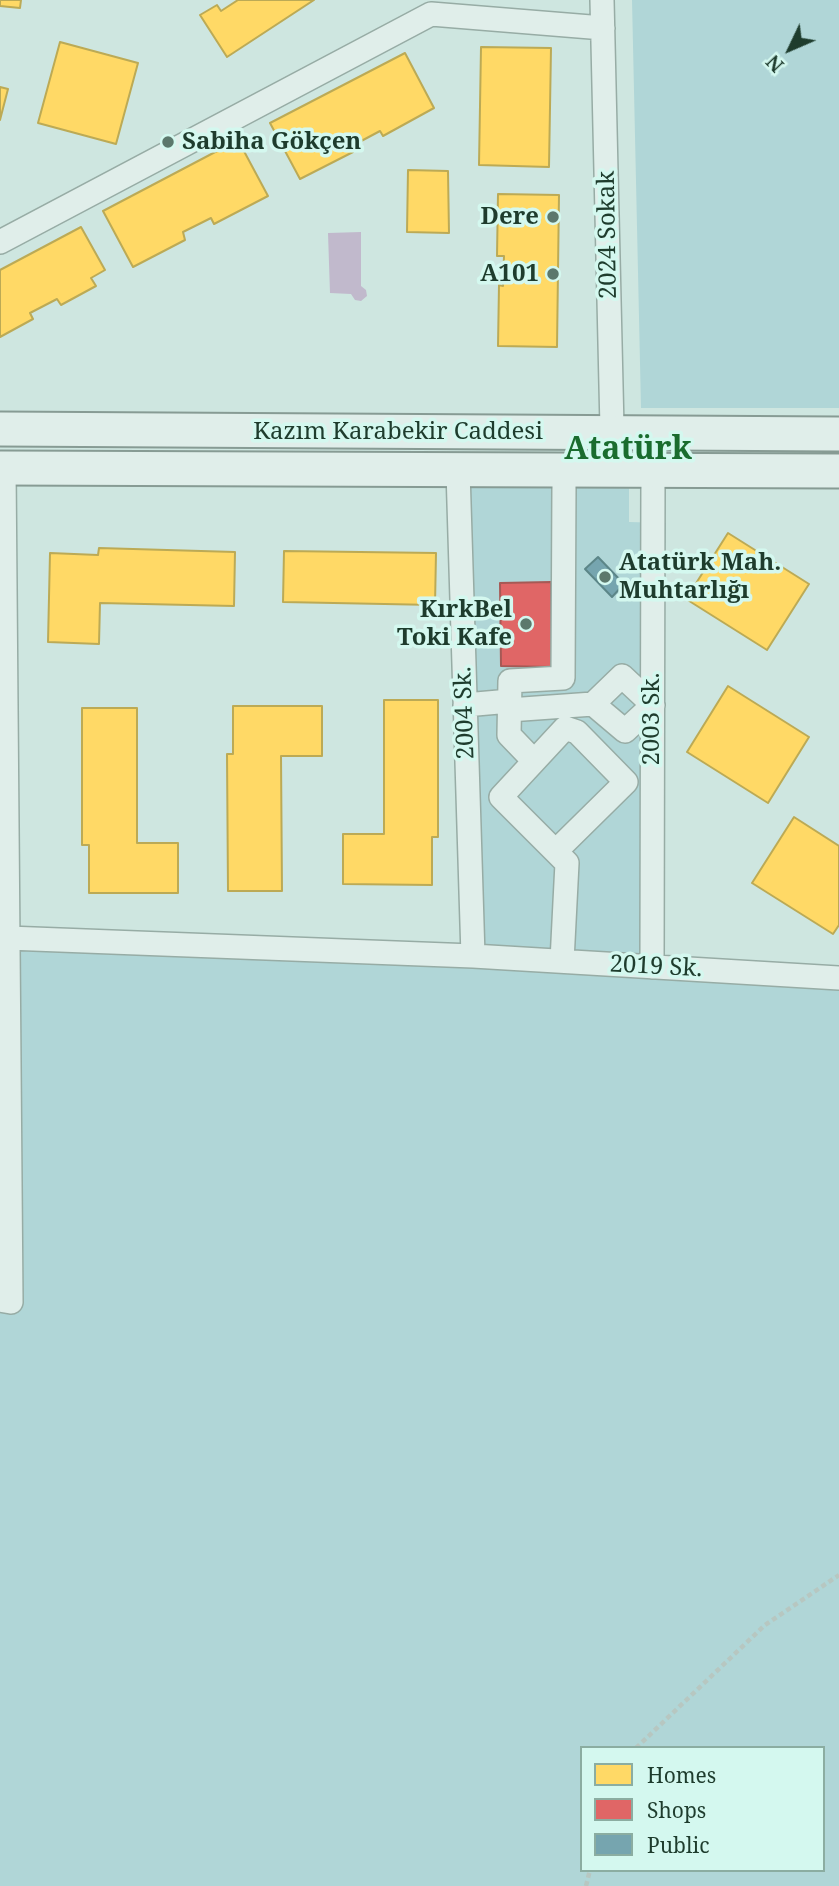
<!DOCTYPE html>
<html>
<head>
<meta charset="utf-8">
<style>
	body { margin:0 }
	#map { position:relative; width:839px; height:1886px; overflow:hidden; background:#cee6e0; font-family:"Noto Serif",serif }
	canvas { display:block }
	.legend { position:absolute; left:580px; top:1746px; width:245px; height:126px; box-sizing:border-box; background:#d4f8ef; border:2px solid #8bada1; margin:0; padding:9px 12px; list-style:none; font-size:21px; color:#1e3c2d }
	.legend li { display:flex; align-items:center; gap:14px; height:35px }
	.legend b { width:35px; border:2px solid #8bada1 }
	.north { position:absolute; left:755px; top:14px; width:70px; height:70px; -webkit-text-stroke:5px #d4f8ef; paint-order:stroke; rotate:226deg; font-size:19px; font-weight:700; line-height:28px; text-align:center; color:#1e3c2d }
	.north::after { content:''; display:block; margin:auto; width:24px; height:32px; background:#1e3c2d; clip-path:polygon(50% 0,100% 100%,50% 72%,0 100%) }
</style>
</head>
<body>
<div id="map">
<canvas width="839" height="1886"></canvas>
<ul class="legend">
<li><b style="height:19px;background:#ffd966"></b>Homes</li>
<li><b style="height:19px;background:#e06666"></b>Shops</li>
<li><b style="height:19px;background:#76a5af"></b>Public</li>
</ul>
<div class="north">N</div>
</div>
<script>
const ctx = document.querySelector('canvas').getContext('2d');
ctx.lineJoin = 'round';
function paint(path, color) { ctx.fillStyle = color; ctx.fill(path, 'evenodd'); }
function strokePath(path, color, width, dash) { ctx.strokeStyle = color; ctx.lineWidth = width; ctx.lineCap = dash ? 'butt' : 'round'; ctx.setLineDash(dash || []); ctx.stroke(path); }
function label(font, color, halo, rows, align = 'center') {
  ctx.font = font + ' "Noto Serif",serif'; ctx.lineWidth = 7; ctx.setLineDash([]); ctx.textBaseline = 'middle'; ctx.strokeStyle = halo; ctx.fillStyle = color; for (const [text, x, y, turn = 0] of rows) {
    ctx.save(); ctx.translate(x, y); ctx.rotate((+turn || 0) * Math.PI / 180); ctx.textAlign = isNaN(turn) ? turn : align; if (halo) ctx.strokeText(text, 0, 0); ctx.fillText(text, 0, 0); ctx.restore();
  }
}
paint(new Path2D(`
	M 632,0 L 839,0 L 839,408 L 641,408 Z
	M 0,483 L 8,937 L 473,956 L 458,484 L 629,485 L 629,522 L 666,523 L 652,966 L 839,984 L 839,1886 L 0,1886 ZM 582,1748 L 823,1748 L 823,1870 L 582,1870 Z`), '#b0d6d7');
paint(new Path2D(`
	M 361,232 L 361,286 L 366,290 L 367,296 L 361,301 L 355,300 L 351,294 L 330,293 L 328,233 Z`), '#c1b9cc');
const homes = new Path2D(`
	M 0,0 L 21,0 L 20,8 L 0,6 Z
	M 238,0 L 314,0 L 227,57 L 200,15 L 217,5 L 221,11 Z
	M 60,42 L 138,63 L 116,144 L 38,123 Z
	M 481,47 L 551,48 L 549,167 L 479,165 Z
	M 405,53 L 434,108 L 383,136 L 380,131 L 350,147 L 353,152 L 300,179 L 270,123 Z
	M 0,87 L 8,89 L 0,120 Z
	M 238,140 L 268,196 L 214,224 L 211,218 L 183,232 L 185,240 L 133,267 L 103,211 Z
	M 408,170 L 448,171 L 449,233 L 407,232 Z
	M 498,194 L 559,195 L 557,347 L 498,346 L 499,285 L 503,286 L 504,256 L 497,256 Z
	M 81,227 L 105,270 L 91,278 L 96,286 L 61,305 L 57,299 L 30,313 L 33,319 L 0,337 L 0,270 Z
	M 728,533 L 809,584 L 767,650 L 686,599 Z
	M 99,548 L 235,552 L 234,606 L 100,603 L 99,644 L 48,642 L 50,553 L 98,555 Z
	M 284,551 L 436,553 L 435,605 L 283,602 Z
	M 728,686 L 809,737 L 768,803 L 687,752 Z
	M 384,700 L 438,700 L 438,837 L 432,837 L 432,885 L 343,884 L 343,834 L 384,834 Z
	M 233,706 L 322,706 L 322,756 L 281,756 L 282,891 L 228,891 L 227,754 L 233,754 Z
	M 82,708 L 137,708 L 137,843 L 178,843 L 178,893 L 89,893 L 89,845 L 82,845 Z
	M 794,817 L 839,846 L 839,925 L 833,934 L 752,883 Z`);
paint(homes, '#ffd966');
strokePath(homes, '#bcaa55', 2);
const shops = new Path2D(`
	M 551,582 L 552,667 L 501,666 L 500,583 Z`);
paint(shops, '#e06666');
strokePath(shops, '#a65955', 2);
const public = new Path2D(`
	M 598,557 L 624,584 L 612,597 L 585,569 Z`);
paint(public, '#76a5af');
strokePath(public, '#5c8688', 2);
const street = new Path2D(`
	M 602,0 L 613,471
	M 0,242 L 431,14 L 603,28
	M 458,471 L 473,956
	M 465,705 L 510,701
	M 509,710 L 593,704 L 625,731 L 653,705 L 622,676 L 593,704
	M 534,761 L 509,735 L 510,681 L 563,678 L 564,485
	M 556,851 L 626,782 L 577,732 L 565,728 L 501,797 L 567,863 L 562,961
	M 8,938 L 473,956 L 839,978
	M 652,967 L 653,471
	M 0,1300 L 11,1302 L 4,468`);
const secondary = new Path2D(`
	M 0,429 L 839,434
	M 0,468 L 839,471`);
strokePath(street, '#97aca5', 26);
strokePath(secondary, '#879b94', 37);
strokePath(new Path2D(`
	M 636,1748 L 765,1625 L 839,1575
	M 586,1886 L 590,1870`), '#b7c7c1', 4.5, [5, 3.5]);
strokePath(street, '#e0eeea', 23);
strokePath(secondary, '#e0eeea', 33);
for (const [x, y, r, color] of [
	[168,142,7,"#5c786c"],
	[553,217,7,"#5c786c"],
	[553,274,7,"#5c786c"],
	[605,577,7,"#5c786c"],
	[526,624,7,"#5c786c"]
]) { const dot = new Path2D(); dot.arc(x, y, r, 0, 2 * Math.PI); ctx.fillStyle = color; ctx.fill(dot); strokePath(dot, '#d4f8ef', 2.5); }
label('bold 24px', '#1e3c2d', '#d4f8ef', [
	["Sabiha Gökçen",182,142,"left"],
	["Dere",539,217],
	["A101",539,274],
	["Atatürk Mah.",619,563,"left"],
	["Muhtarlığı",619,591,"left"],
	["KırkBel",512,610],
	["Toki Kafe",512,638]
], 'right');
label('24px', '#1e3c2d', '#d4f8ef', [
	["2024 Sokak",608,235,-91],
	["Kazım Karabekir Caddesi",398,432],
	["2004 Sk.",465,713,-92],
	["2003 Sk.",652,719,-90],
	["2019 Sk.",656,967,3]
]);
label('bold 32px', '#1a6c2e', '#d4f8ef', [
	["Atatürk",628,450]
]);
</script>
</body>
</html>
